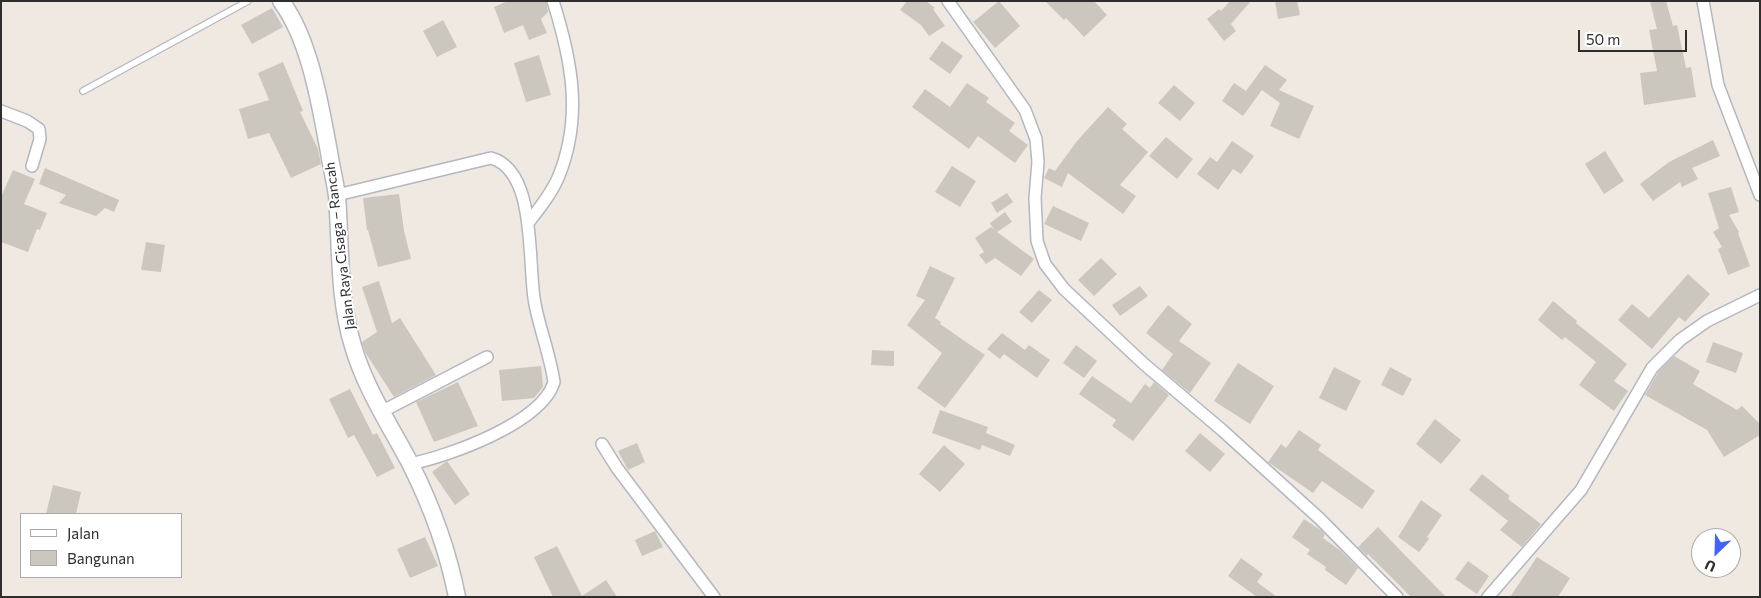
<!DOCTYPE html>
<html>
<head>
<meta charset="utf-8">
<style>
	body { margin:0 }
	#map { position:relative; width:1761px; height:598px; overflow:hidden; background:#efe9e1; font-family:Commissioner,sans-serif }
	canvas { display:block }
	.frame { position:absolute; inset:0; border:2px solid #2e2e2e; pointer-events:none }
	.legend { position:absolute; left:20px; top:513px; width:162px; height:65px; box-sizing:border-box; background:#fff; border:1px solid #ababab; margin:0; padding:6px 9px; list-style:none; font-size:15px; color:#2e2e2e }
	.legend li { display:flex; align-items:center; gap:10px; height:25px }
	.legend b { width:25px; border:1px solid #ababab }
	.north { position:absolute; left:1691px; top:528px; width:50px; height:50px; box-sizing:border-box; background:#fff; border:1px solid #ababab; border-radius:50%; rotate:204deg; font-size:14px; font-weight:700; line-height:20px; text-align:center; color:#2e2e2e }
	.north::after { content:''; display:block; margin:auto; width:18px; height:22px; background:#4264fb; clip-path:polygon(50% 0,100% 100%,50% 72%,0 100%) }
	.scale { position:absolute; left:1578px; top:30px; width:109px; height:22px; box-sizing:border-box; border:2px solid #2e2e2e; border-top:0; padding-left:6px; font-size:15px; line-height:18px; white-space:nowrap; color:#2e2e2e; -webkit-text-stroke:4px #fff; paint-order:stroke }
</style>
</head>
<body>
<div id="map">
<canvas width="1761" height="598"></canvas>
<div class="frame"></div>
<ul class="legend">
<li><b style="height:6px;background:#fff"></b>Jalan</li>
<li><b style="height:14px;background:#cbc7bf"></b>Bangunan</li>
</ul>
<div class="north">U</div>
<div class="scale">50 m</div>
</div>
<script>
const ctx = document.querySelector('canvas').getContext('2d');
ctx.lineJoin = 'round';
function paint(path, color) { ctx.fillStyle = color; ctx.fill(path, 'evenodd'); }
function strokePath(path, color, width, dash) { ctx.strokeStyle = color; ctx.lineWidth = width; ctx.lineCap = dash ? 'butt' : 'round'; ctx.setLineDash(dash || []); ctx.stroke(path); }
function label(font, color, halo, rows, align = 'center') {
  ctx.font = font + ' Commissioner,sans-serif'; ctx.lineWidth = 4; ctx.setLineDash([]); ctx.textBaseline = 'middle'; ctx.strokeStyle = halo; ctx.fillStyle = color; for (const [text, x, y, turn = 0] of rows) {
    ctx.save(); ctx.translate(x, y); ctx.rotate((+turn || 0) * Math.PI / 180); ctx.textAlign = isNaN(turn) ? turn : align; if (halo) ctx.strokeText(text, 0, 0); ctx.fillText(text, 0, 0); ctx.restore();
  }
}
paint(new Path2D(`
	M 508,1 L 546,1 L 548,12 L 541,19 L 547,33 L 529,40 L 523,25 L 504,33 L 494,7 Z
	M 907,1 L 926,1 L 935,8 L 933,9 L 945,26 L 929,36 L 921,25 L 900,10 Z
	M 999,1 L 1020,26 L 995,48 L 973,22 Z
	M 1045,1 L 1094,1 L 1107,15 L 1084,37 L 1066,18 L 1064,20 Z
	M 1230,1 L 1251,1 L 1231,24 L 1236,31 L 1224,41 L 1207,19 L 1219,9 L 1221,11 Z
	M 1275,1 L 1297,1 L 1300,15 L 1278,19 Z
	M 1650,1 L 1666,1 L 1673,26 L 1677,25 L 1686,68 L 1691,67 L 1696,97 L 1644,105 L 1640,73 L 1657,71 L 1649,30 L 1657,29 Z
	M 272,8 L 283,27 L 252,44 L 241,25 Z
	M 443,20 L 457,47 L 437,57 L 423,31 Z
	M 942,41 L 963,56 L 950,74 L 929,59 Z
	M 539,55 L 551,95 L 526,102 L 514,63 Z
	M 283,62 L 303,111 L 300,112 L 318,149 L 321,164 L 291,178 L 269,133 L 248,139 L 239,109 L 269,100 L 258,73 Z
	M 1265,65 L 1287,80 L 1279,90 L 1314,106 L 1299,139 L 1270,126 L 1280,103 L 1262,90 L 1243,116 L 1222,101 L 1234,83 L 1246,91 Z
	M 967,83 L 989,98 L 986,102 L 1015,123 L 1009,131 L 1028,145 L 1015,163 L 978,136 L 969,149 L 912,107 L 925,89 L 950,107 Z
	M 1174,85 L 1195,103 L 1180,121 L 1158,103 Z
	M 1108,107 L 1127,124 L 1122,129 L 1148,152 L 1120,185 L 1136,196 L 1123,214 L 1068,173 L 1062,187 L 1044,178 L 1049,168 L 1055,171 L 1077,141 Z
	M 1166,137 L 1193,159 L 1177,179 L 1149,156 Z
	M 1713,140 L 1720,156 L 1692,168 L 1698,179 L 1682,187 L 1680,182 L 1653,201 L 1640,184 L 1669,162 Z
	M 1232,141 L 1254,156 L 1241,174 L 1233,169 L 1218,190 L 1197,174 L 1210,157 L 1217,162 Z
	M 1605,151 L 1624,181 L 1604,194 L 1585,164 Z
	M 952,166 L 976,181 L 960,207 L 935,192 Z
	M 45,168 L 119,200 L 114,212 L 105,208 L 96,216 L 59,203 L 66,195 L 39,184 Z
	M 13,170 L 35,179 L 24,204 L 47,213 L 40,230 L 37,229 L 28,252 L 1,242 L 1,197 Z
	M 1731,187 L 1739,212 L 1729,215 L 1739,232 L 1738,233 L 1750,266 L 1728,275 L 1718,249 L 1722,247 L 1713,232 L 1719,228 L 1708,193 Z
	M 1007,193 L 1013,202 L 997,213 L 991,203 Z
	M 399,194 L 404,231 L 411,259 L 378,267 L 368,230 L 367,230 L 363,198 Z
	M 1053,206 L 1089,223 L 1081,241 L 1044,224 Z
	M 1005,212 L 1012,222 L 997,232 L 1034,259 L 1021,276 L 995,258 L 986,264 L 979,255 L 984,252 L 975,238 L 991,227 L 994,230 L 990,223 Z
	M 146,242 L 165,245 L 161,272 L 141,270 Z
	M 1101,258 L 1117,274 L 1094,296 L 1078,280 Z
	M 930,266 L 955,278 L 935,318 L 941,322 L 940,324 L 985,355 L 945,408 L 917,388 L 942,353 L 907,325 L 925,300 L 916,296 Z
	M 1688,274 L 1710,294 L 1685,322 L 1679,317 L 1652,349 L 1618,320 L 1632,304 L 1649,318 Z
	M 379,281 L 392,323 L 400,318 L 436,375 L 394,397 L 365,352 L 362,342 L 377,332 L 362,287 Z
	M 1140,286 L 1148,296 L 1120,316 L 1112,305 Z
	M 1039,290 L 1052,300 L 1032,323 L 1019,312 Z
	M 1553,301 L 1577,321 L 1576,323 L 1627,364 L 1614,381 L 1628,391 L 1614,411 L 1579,385 L 1596,362 L 1565,337 L 1562,340 L 1538,320 Z
	M 1168,305 L 1192,324 L 1179,341 L 1211,363 L 1190,393 L 1162,370 L 1173,354 L 1146,333 Z
	M 1002,333 L 1025,350 L 1029,345 L 1050,360 L 1037,378 L 1004,354 L 1000,359 L 987,349 Z
	M 1713,342 L 1743,353 L 1736,373 L 1706,362 Z
	M 1076,345 L 1097,361 L 1084,378 L 1063,363 Z
	M 872,350 L 894,351 L 894,366 L 871,365 Z
	M 1674,356 L 1700,371 L 1693,384 L 1737,410 L 1742,406 L 1760,424 L 1760,435 L 1724,457 L 1707,430 L 1645,395 L 1659,371 Z
	M 1238,363 L 1274,386 L 1250,424 L 1214,401 Z
	M 541,366 L 543,387 L 534,398 L 502,401 L 499,370 Z
	M 1334,367 L 1361,381 L 1346,411 L 1319,398 Z
	M 1390,367 L 1412,379 L 1403,396 L 1381,385 Z
	M 1092,376 L 1131,403 L 1145,384 L 1150,388 L 1154,382 L 1169,395 L 1133,441 L 1112,426 L 1116,420 L 1079,394 Z
	M 458,382 L 478,426 L 434,442 L 416,402 Z
	M 350,389 L 373,435 L 377,433 L 395,468 L 377,477 L 354,435 L 348,438 L 329,399 Z
	M 940,410 L 988,427 L 986,433 L 1015,445 L 1010,456 L 982,445 L 980,450 L 932,433 Z
	M 1435,419 L 1461,440 L 1441,464 L 1416,444 Z
	M 1299,430 L 1321,445 L 1318,450 L 1375,491 L 1362,509 L 1322,481 L 1313,493 L 1268,462 L 1281,444 L 1286,448 Z
	M 1200,433 L 1225,454 L 1210,472 L 1185,451 Z
	M 637,443 L 645,462 L 628,470 L 618,451 Z
	M 944,445 L 965,464 L 940,492 L 919,474 Z
	M 447,461 L 470,494 L 455,505 L 432,472 Z
	M 1482,474 L 1510,496 L 1508,499 L 1541,524 L 1522,547 L 1500,530 L 1508,521 L 1469,490 Z
	M 53,485 L 81,492 L 76,514 L 46,514 Z
	M 1421,500 L 1442,515 L 1427,537 L 1429,539 L 1419,552 L 1398,537 Z
	M 1304,519 L 1322,531 L 1325,535 L 1323,538 L 1341,551 L 1358,568 L 1346,585 L 1325,570 L 1326,567 L 1307,554 L 1310,550 L 1292,537 Z
	M 1378,527 L 1400,550 L 1446,597 L 1411,597 L 1368,554 L 1367,556 L 1358,547 Z
	M 655,531 L 663,547 L 642,556 L 635,540 Z
	M 425,537 L 438,566 L 410,578 L 397,549 Z
	M 557,546 L 582,596 L 606,580 L 617,597 L 553,597 L 534,557 Z
	M 1537,557 L 1570,578 L 1558,597 L 1510,597 Z
	M 1241,558 L 1263,574 L 1257,582 L 1277,597 L 1257,597 L 1228,576 Z
	M 1468,561 L 1489,576 L 1477,594 L 1455,579 Z`), '#cbc7bf');
const service = new Path2D(`
	M 83,91 L 248,1`);
const minor = new Path2D(`
	M 948,1 L 1025,110 L 1036,139 L 1038,162 L 1035,198 L 1037,241 L 1045,264 L 1064,289 L 1144,364 L 1222,430 L 1320,519 L 1397,597
	M 1703,1 L 1718,85 L 1760,195
	M 1,111 L 27,121 L 39,129 L 40,139 L 32,166
	M 337,195 L 491,158 C 538,171 527,265 535,304 C 540,330 550,355 554,382 C 542,423 449,456 410,464
	M 528,223 C 539,209 551,194 558,178 C 583,118 572,61 553,1
	M 381,412 L 487,357
	M 602,444 L 617,468 L 714,597
	M 1488,597 L 1581,490 L 1652,368 L 1680,340 L 1707,321 L 1760,295`);
const secondary = new Path2D(`
	M 281,1 C 310,40 320,104 329,152 C 331,166 335,181 337,196 C 341,247 338,297 353,346 C 365,388 391,427 411,465 C 432,507 448,551 457,597`);
strokePath(service, '#b4b7c1', 8);
strokePath(minor, '#b4b7c1', 14);
strokePath(secondary, '#b4b7c1', 19);
strokePath(service, '#fff', 5.5);
strokePath(minor, '#fff', 11);
strokePath(secondary, '#fff', 16);
label('14px', '#2e2e2e', '#fff', [
	["Jalan Raya Cisaga – Rancah",340,246,-97]
]);
</script>
</body>
</html>
